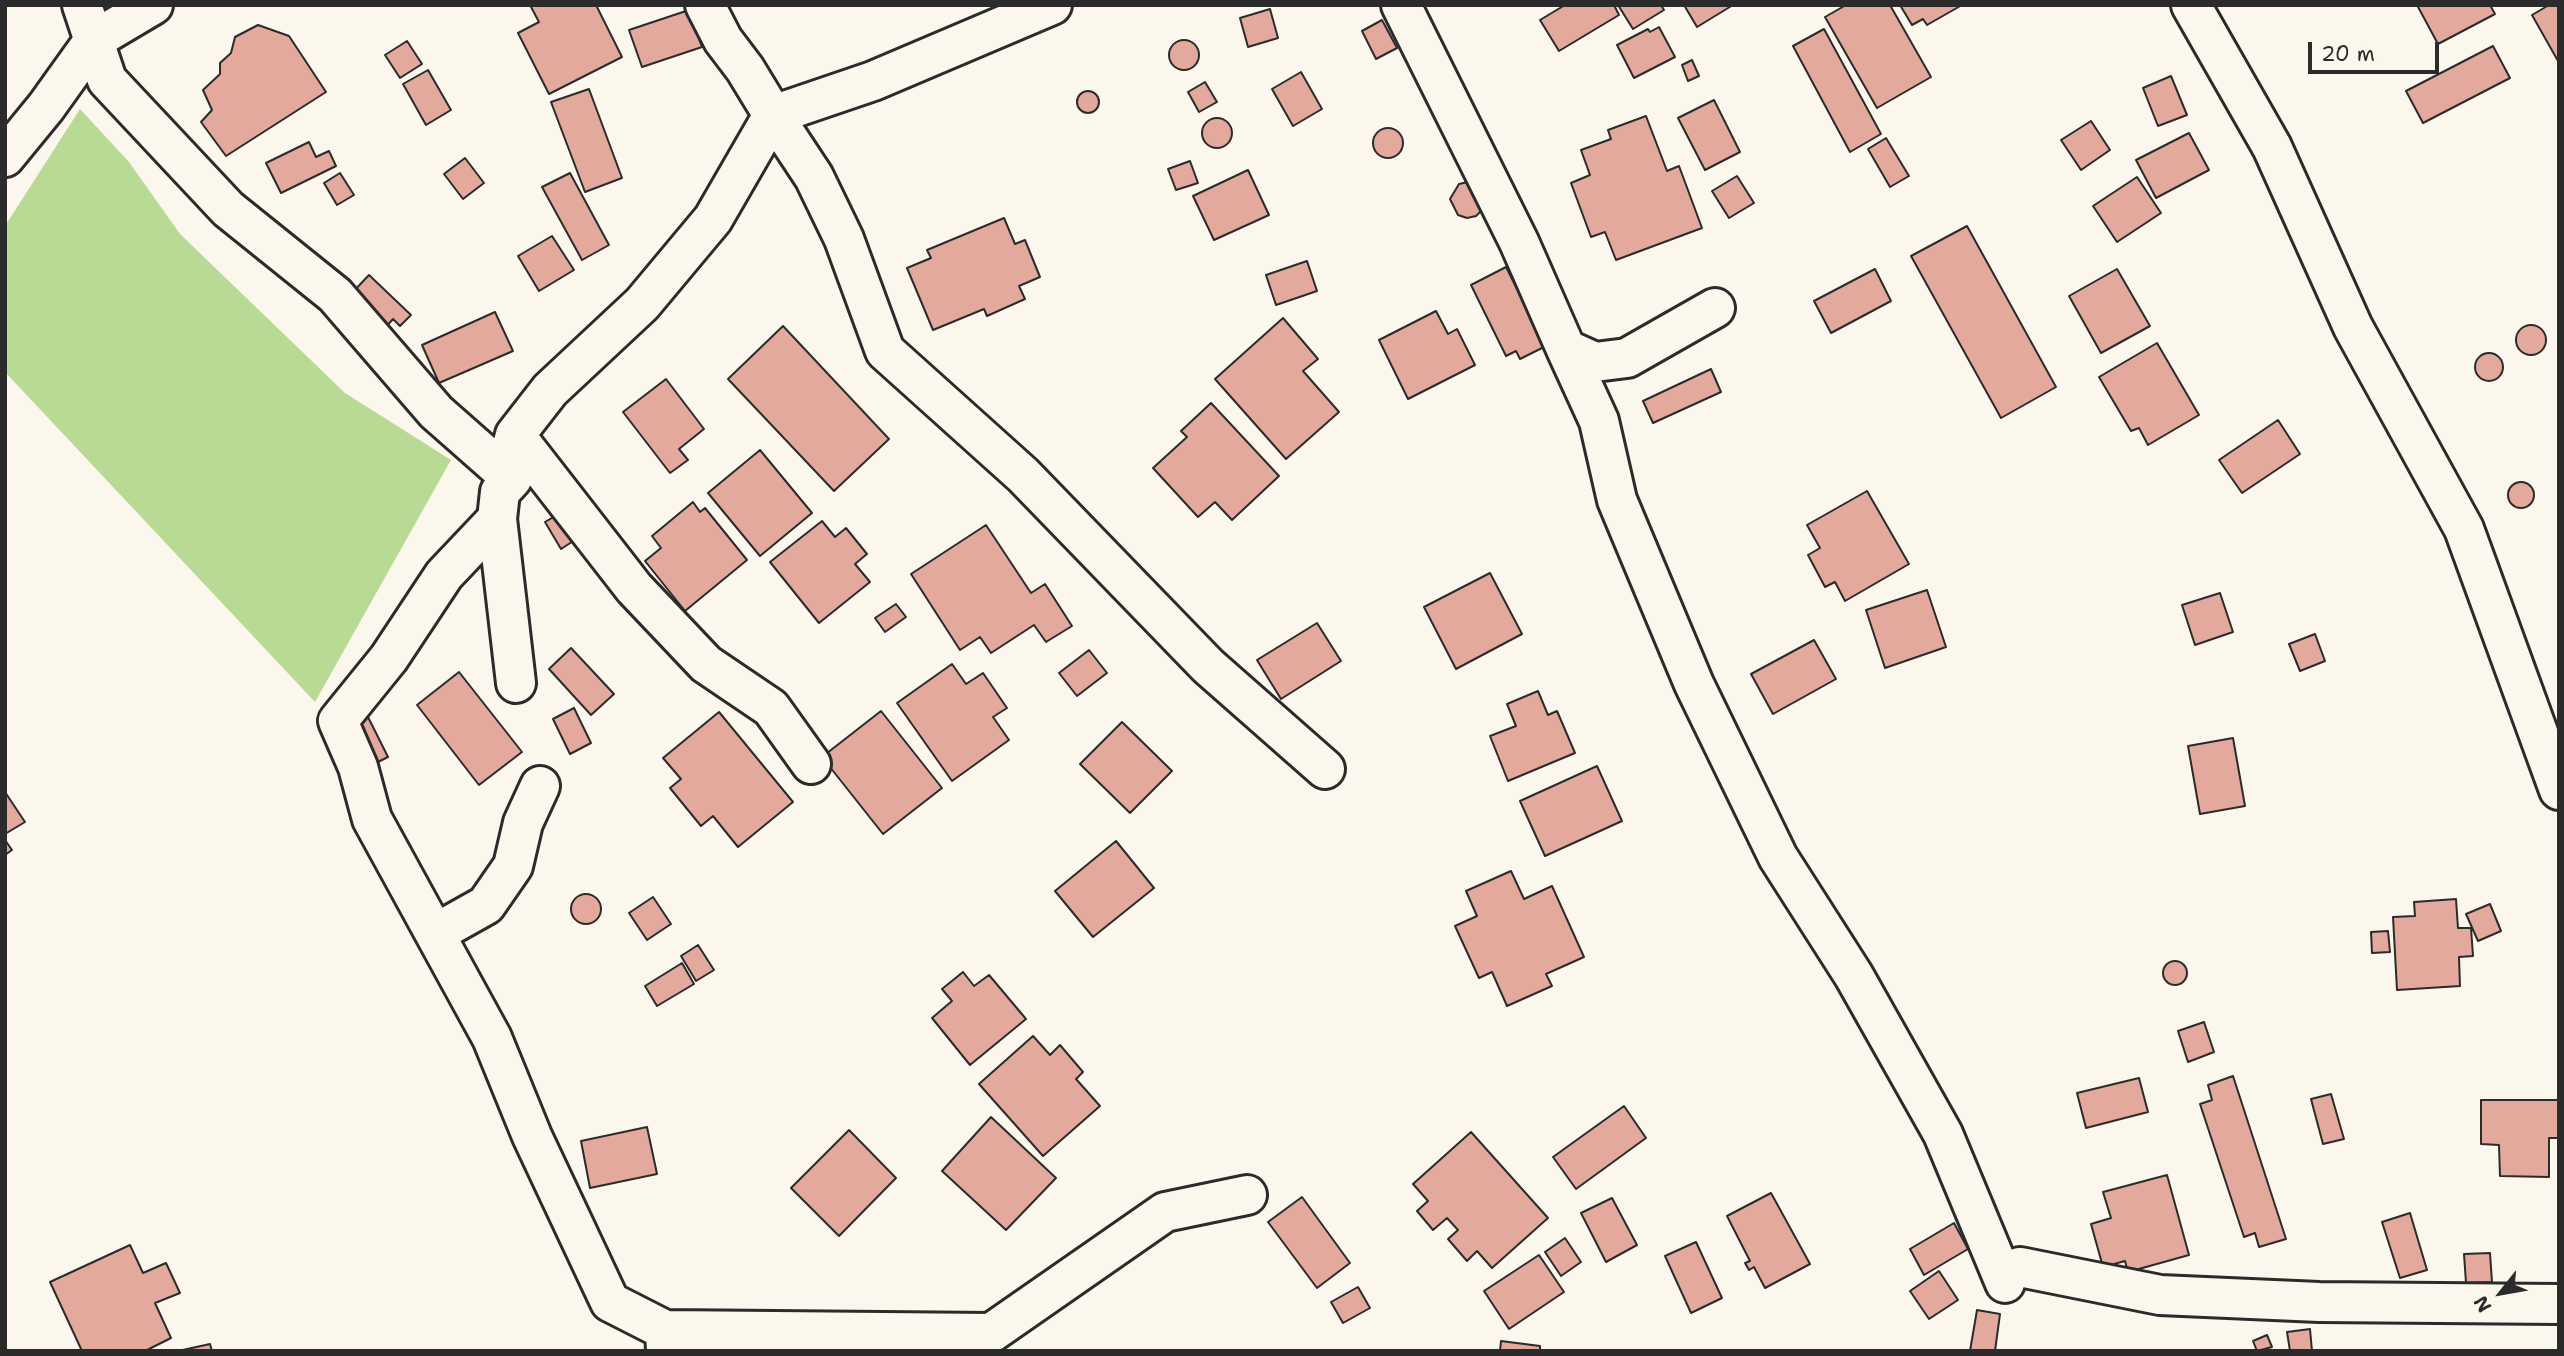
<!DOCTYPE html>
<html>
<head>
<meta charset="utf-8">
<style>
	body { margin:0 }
	#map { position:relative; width:2564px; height:1356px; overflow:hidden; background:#fbf7ec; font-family:"Shantell Sans",sans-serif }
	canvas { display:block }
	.frame { position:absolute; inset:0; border:7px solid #2b2b2b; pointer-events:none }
	.north { position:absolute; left:2466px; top:1258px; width:70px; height:70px; -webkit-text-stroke:5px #fbf7ec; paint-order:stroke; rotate:239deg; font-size:19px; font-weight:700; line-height:28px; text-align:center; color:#2b2b2b }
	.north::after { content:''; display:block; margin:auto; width:24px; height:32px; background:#2b2b2b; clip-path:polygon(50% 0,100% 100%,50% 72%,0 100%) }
	.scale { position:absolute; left:2308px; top:42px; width:131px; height:32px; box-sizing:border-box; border:4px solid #2b2b2b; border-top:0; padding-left:9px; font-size:21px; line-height:24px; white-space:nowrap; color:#2b2b2b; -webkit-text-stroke:5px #fbf7ec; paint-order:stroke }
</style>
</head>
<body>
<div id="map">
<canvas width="2564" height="1356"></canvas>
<div class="frame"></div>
<div class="north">N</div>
<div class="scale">20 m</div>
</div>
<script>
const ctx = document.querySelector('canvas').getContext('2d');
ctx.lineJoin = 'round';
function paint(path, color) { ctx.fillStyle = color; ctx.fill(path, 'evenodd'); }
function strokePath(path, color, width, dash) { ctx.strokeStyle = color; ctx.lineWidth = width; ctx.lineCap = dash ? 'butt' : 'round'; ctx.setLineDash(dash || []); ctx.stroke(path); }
paint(new Path2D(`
	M 80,109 L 129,162 L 180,234 L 345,393 L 451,460 L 315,702 L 5,372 L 5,226 Z`), '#b8da94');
const building = new Path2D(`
	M 530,5 L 596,5 L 622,57 L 549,94 L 518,33 L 539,22 Z
	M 1565,5 L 1614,5 L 1619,15 L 1559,51 L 1540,20 Z
	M 1618,5 L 1661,5 L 1664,10 L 1633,29 Z
	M 1684,5 L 1733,5 L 1697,27 Z
	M 1846,5 L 1890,5 L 1931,77 L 1877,108 L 1825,17 Z
	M 1900,5 L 1962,5 L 1927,25 L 1923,19 L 1912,25 Z
	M 2417,5 L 2490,5 L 2495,14 L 2438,44 Z
	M 2549,5 L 2559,5 L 2558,61 L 2532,15 Z
	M 1270,9 L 1278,38 L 1248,47 L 1240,18 Z
	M 689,10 L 702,47 L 642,67 L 629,30 Z
	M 1382,20 L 1397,48 L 1376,59 L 1362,31 Z
	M 258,25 L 289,36 L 326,92 L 226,156 L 201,122 L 212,110 L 203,90 L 220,74 L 220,63 L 231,53 L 235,37 Z
	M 1659,27 L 1675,57 L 1634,78 L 1617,45 L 1648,29 L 1650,32 Z
	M 1824,29 L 1881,134 L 1850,152 L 1793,46 Z
	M1169 55a15 15 0 1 1 30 0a15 15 0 1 1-30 0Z
	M 407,41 L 422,64 L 400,78 L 385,55 Z
	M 2493,46 L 2510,78 L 2423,123 L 2406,91 Z
	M 1692,60 L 1699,76 L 1688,81 L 1682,65 Z
	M 428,70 L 451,110 L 426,125 L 403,84 Z
	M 1301,72 L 1322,109 L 1293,126 L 1272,89 Z
	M 2171,76 L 2187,115 L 2158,126 L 2143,88 Z
	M 1205,82 L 1217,102 L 1199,112 L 1188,92 Z
	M 589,89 L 622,178 L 585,192 L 551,102 Z
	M1077 102a11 11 0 1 1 22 0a11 11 0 1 1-22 0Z
	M 1714,100 L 1740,152 L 1705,170 L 1678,118 Z
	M 1646,116 L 1667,171 L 1679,166 L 1702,228 L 1616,260 L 1605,232 L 1591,237 L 1571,183 L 1590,175 L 1581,150 L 1611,139 L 1608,130 Z
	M1202 133a15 15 0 1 1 30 0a15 15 0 1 1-30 0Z
	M 2091,121 L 2110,150 L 2081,170 L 2061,140 Z
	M1373 143a15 15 0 1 1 30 0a15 15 0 1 1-30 0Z
	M 2189,133 L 2209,170 L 2156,198 L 2136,160 Z
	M 1886,138 L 1909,176 L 1890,187 L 1868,149 Z
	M 309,142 L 316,157 L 329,151 L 336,166 L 281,193 L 266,163 Z
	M 465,158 L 484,183 L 463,199 L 444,174 Z
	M 1190,161 L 1198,183 L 1176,190 L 1168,169 Z
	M 1248,170 L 1269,215 L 1214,240 L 1193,196 Z
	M 340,173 L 354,195 L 337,205 L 324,183 Z
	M 570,173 L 609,245 L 582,260 L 542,187 Z
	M 1737,176 L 1754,203 L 1729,218 L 1712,191 Z
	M 2137,177 L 2161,213 L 2117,242 L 2093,206 Z
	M 1468,182 L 1483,209 L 1476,216 L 1467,218 L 1458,215 L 1450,199 L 1459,184 Z
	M 1004,218 L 1015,244 L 1025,240 L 1040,277 L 1019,286 L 1025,299 L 987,316 L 984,309 L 933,330 L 907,268 L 931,258 L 927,250 Z
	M 1967,226 L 2056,387 L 2001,418 L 1911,256 Z
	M 552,236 L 574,270 L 539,291 L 518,256 Z
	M 1307,261 L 1317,291 L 1276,305 L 1266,275 Z
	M 1506,267 L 1546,346 L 1520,359 L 1516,351 L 1506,356 L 1471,285 Z
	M 1875,269 L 1891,301 L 1831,333 L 1814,301 Z
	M 2117,269 L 2150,326 L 2101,353 L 2069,296 Z
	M 369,275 L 411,315 L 400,326 L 393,319 L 385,328 L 350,295 Z
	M 1436,311 L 1448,334 L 1457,329 L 1475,365 L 1408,399 L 1379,340 Z
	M 495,312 L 513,351 L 439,383 L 422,345 Z
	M 1283,318 L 1318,359 L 1303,371 L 1339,412 L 1286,459 L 1215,379 Z
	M2516 340a15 15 0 1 1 30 0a15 15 0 1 1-30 0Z
	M 783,326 L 889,439 L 834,491 L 728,379 Z
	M 2157,343 L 2199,415 L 2148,445 L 2139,428 L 2131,431 L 2099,377 Z
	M2475 367a14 14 0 1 1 28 0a14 14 0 1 1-28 0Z
	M 1711,369 L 1721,392 L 1653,423 L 1643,401 Z
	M 666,379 L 704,429 L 679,449 L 688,460 L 670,473 L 623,412 Z
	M 1211,403 L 1279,476 L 1232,520 L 1215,502 L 1198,517 L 1153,468 L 1187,437 L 1181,431 Z
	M 2278,420 L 2300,454 L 2242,493 L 2219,460 Z
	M 760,450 L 812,513 L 760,556 L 708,493 Z
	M2508 495a13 13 0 1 1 26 0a13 13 0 1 1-26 0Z
	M 1867,491 L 1909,564 L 1845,601 L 1835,582 L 1825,587 L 1808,555 L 1820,548 L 1807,525 Z
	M 693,502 L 700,512 L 705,508 L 747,560 L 685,611 L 645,561 L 661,548 L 652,536 Z
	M 562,512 L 578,538 L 561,549 L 545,522 Z
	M 822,521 L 835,537 L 846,528 L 867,554 L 855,564 L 870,582 L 819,623 L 770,562 Z
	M 986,525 L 1031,593 L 1045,584 L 1072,626 L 1046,642 L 1034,625 L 991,653 L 980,637 L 960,650 L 911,574 Z
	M 1490,573 L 1522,634 L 1456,669 L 1424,607 Z
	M 1927,590 L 1946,647 L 1885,668 L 1866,610 Z
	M 2220,593 L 2233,632 L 2195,645 L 2182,605 Z
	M 896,604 L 906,617 L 885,632 L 875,618 Z
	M 1317,623 L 1341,661 L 1281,699 L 1257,660 Z
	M 2315,634 L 2325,661 L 2300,671 L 2289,644 Z
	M 1814,640 L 1836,679 L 1773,714 L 1751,674 Z
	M 571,648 L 614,694 L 591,715 L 549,669 Z
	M 1089,650 L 1107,673 L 1077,696 L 1059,673 Z
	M 952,664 L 966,684 L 983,673 L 1007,708 L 993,717 L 1009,740 L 952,781 L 897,703 Z
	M 459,672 L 522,752 L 479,785 L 417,705 Z
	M 1538,691 L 1548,715 L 1557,711 L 1575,753 L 1508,781 L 1490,736 L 1516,726 L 1507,704 Z
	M 574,708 L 591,743 L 570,754 L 553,719 Z
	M 881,711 L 942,788 L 883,834 L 822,757 Z
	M 719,712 L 793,802 L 738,847 L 713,816 L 701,826 L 670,788 L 681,779 L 663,758 Z
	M 367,715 L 388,757 L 374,764 L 353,723 Z
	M 1122,722 L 1172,771 L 1130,813 L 1080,764 Z
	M 2233,738 L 2245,806 L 2200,814 L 2188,746 Z
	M 1597,766 L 1622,821 L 1545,856 L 1520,801 Z
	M 5,792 L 25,822 L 5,834 Z
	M 5,840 L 12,850 L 5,855 Z
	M 1116,841 L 1154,888 L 1093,937 L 1055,891 Z
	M 1511,871 L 1524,899 L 1552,886 L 1584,957 L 1546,974 L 1552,986 L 1507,1006 L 1492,972 L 1479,978 L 1455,926 L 1477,916 L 1466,891 Z
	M571 909a15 15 0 1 1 30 0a15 15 0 1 1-30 0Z
	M 653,897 L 671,924 L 647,940 L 629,913 Z
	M 2456,899 L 2458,928 L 2471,928 L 2473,956 L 2459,957 L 2460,986 L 2397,990 L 2393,917 L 2415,916 L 2414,902 Z
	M 2490,904 L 2501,931 L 2478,941 L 2466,914 Z
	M 2388,931 L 2390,952 L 2372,953 L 2371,932 Z
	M 698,945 L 714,970 L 696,981 L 681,956 Z
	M2163 973a12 12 0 1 1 24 0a12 12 0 1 1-24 0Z
	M 682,963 L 694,984 L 657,1006 L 645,986 Z
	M 963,972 L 974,986 L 989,975 L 1026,1019 L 970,1065 L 932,1018 L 952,1001 L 942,989 Z
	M 2204,1022 L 2214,1052 L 2188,1062 L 2178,1031 Z
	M 1033,1036 L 1050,1055 L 1060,1045 L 1083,1072 L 1076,1079 L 1100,1106 L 1043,1156 L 979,1084 Z
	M 2233,1076 L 2286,1239 L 2259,1247 L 2255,1233 L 2244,1237 L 2200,1104 L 2212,1100 L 2208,1085 Z
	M 2139,1078 L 2148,1112 L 2086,1128 L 2077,1093 Z
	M 2331,1094 L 2344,1139 L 2323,1144 L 2311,1099 Z
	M 2481,1100 L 2559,1100 L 2559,1138 L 2549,1138 L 2549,1177 L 2500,1176 L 2499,1145 L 2481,1144 Z
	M 1624,1106 L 1646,1138 L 1576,1189 L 1553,1157 Z
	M 991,1117 L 1056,1178 L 1006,1230 L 942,1171 Z
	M 647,1127 L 657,1174 L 590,1188 L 581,1141 Z
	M 849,1130 L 896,1178 L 839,1236 L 791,1188 Z
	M 1471,1132 L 1548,1218 L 1492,1268 L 1477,1251 L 1467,1261 L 1448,1239 L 1458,1230 L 1447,1218 L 1433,1230 L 1417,1211 L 1428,1201 L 1413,1184 Z
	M 2167,1175 L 2189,1255 L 2128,1272 L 2125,1261 L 2103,1267 L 2091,1224 L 2111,1218 L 2103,1192 Z
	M 1771,1193 L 1810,1264 L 1765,1288 L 1754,1267 L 1749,1270 L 1745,1263 L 1750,1261 L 1727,1216 Z
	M 1302,1197 L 1350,1263 L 1317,1288 L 1268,1222 Z
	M 1612,1198 L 1637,1245 L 1606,1262 L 1581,1213 Z
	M 2410,1213 L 2427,1270 L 2400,1278 L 2382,1222 Z
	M 1954,1223 L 1968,1249 L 1924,1275 L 1910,1249 Z
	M 1565,1238 L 1581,1262 L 1561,1276 L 1545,1252 Z
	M 1696,1242 L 1722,1298 L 1691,1313 L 1665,1256 Z
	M 130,1245 L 143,1273 L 166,1263 L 180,1293 L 155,1303 L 171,1338 L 145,1351 L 82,1351 L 50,1282 Z
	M 2490,1253 L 2492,1282 L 2466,1283 L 2464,1254 Z
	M 1539,1255 L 1564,1292 L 1509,1329 L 1484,1291 Z
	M 1939,1271 L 1958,1300 L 1929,1319 L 1910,1291 Z
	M 1358,1287 L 1370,1308 L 1343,1323 L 1331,1302 Z
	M 1977,1310 L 2000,1314 L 1995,1351 L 1970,1351 Z
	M 2310,1329 L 2312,1351 L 2290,1351 L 2287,1332 Z
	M 2267,1335 L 2272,1347 L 2257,1351 L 2253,1341 Z
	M 1501,1341 L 1540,1346 L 1540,1351 L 1500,1351 Z
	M 210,1344 L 212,1351 L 178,1351 Z`);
paint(building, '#e2a99c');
strokePath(building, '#2b2b2b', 2);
const minor = new Path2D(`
	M 82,5 L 107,80 L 228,209 L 335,295 L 436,412 L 512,479
	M 705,5 L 723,40 L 745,69 L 773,115 L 873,81 L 1052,5
	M 1401,5 L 1519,242 L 1566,349 L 1595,362 L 1627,358 L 1715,308
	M 2191,5 L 2272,147 L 2353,327 L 2464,529 L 2559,790
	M 5,157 L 46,107 L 94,40 L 153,5
	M 1566,349 L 1599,421 L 1617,500 L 1694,684 L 1778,857 L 1854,976 L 1943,1134 L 2005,1283
	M 515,435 L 634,588 L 706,664 L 771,708 L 811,764
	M 497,519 L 444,575 L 389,658 L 338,721 L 358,767 L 372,819 L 492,1038 L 532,1136 L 610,1302 L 665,1330
	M 516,683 L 497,519 L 500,492 L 512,479 L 508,461 L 515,435 L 550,390 L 642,304 L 713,219 L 773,115 L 814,177 L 844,239 L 885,351 L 1023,475 L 1208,666 L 1325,769
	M 436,933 L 486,905 L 513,866 L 523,823 L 540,786
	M 2020,1267 L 2160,1295 L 2319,1302 L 2559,1304
	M 666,1351 L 665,1330 L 991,1333 L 1165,1212 L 1247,1195`);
strokePath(minor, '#2b2b2b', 44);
strokePath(minor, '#fbf7ec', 38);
</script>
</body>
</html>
